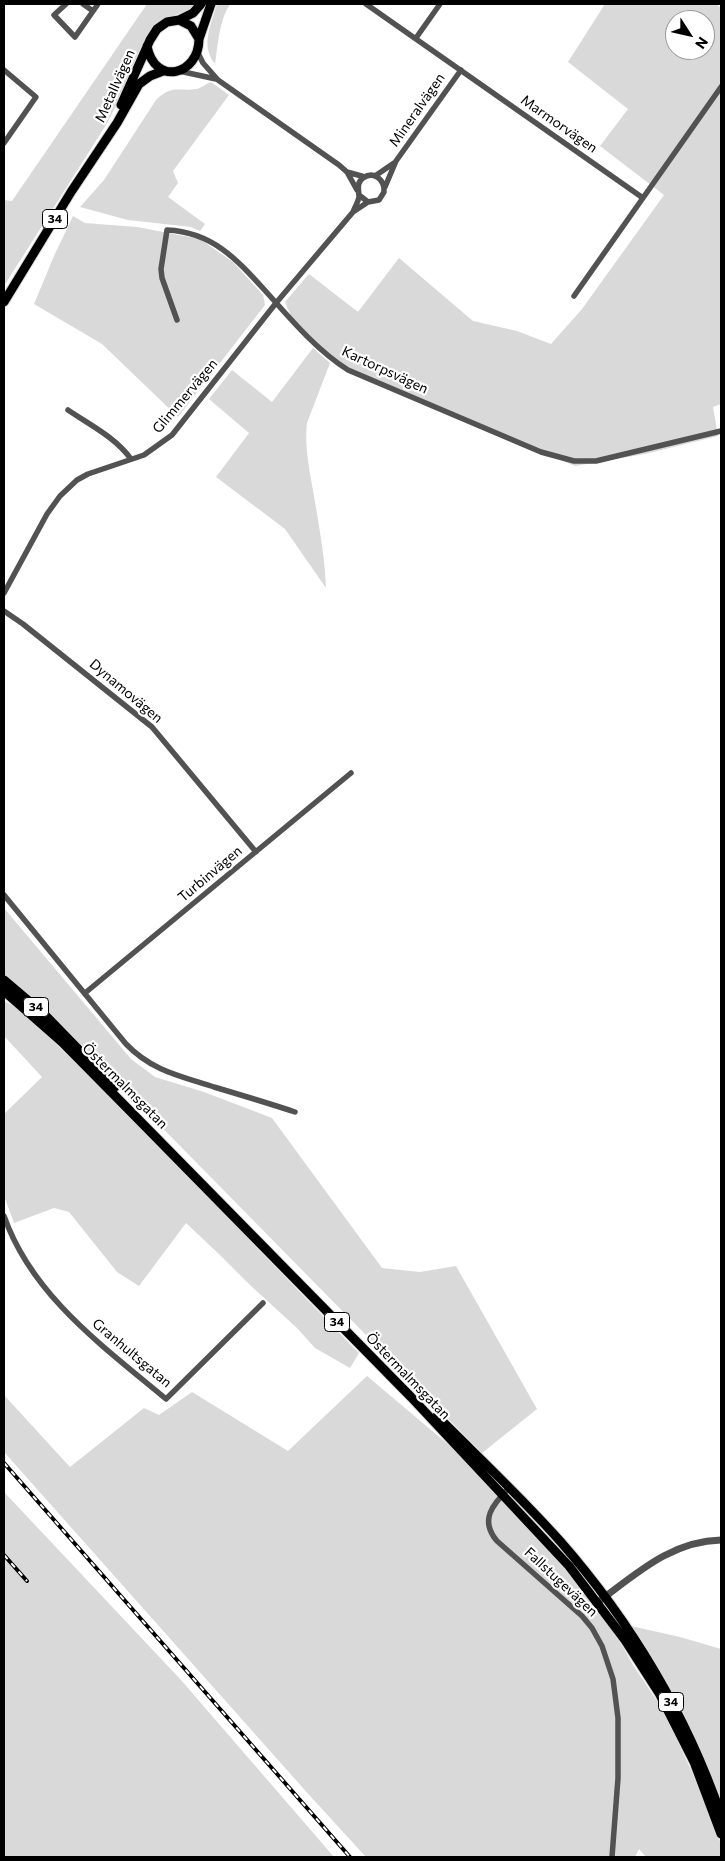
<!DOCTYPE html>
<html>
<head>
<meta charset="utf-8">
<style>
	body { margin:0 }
	#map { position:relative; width:725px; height:1861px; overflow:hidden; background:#fff; font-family:Commissioner,sans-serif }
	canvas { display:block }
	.frame { position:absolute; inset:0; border:5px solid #000; pointer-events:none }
	.north { position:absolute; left:665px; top:10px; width:50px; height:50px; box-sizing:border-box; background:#fff; border:1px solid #999; border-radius:50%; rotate:125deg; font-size:14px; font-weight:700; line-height:20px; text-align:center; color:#000 }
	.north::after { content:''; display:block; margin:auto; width:18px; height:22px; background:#000; clip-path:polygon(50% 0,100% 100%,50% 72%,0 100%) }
</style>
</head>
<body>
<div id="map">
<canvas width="725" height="1861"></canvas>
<div class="frame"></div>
<div class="north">N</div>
</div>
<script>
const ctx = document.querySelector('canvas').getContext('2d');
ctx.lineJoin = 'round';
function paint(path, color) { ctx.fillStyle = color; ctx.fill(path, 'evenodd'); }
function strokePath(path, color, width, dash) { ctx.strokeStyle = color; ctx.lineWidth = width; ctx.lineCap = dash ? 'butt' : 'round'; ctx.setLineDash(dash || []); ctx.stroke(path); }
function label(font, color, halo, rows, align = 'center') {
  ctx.font = font + ' Commissioner,sans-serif'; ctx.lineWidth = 4.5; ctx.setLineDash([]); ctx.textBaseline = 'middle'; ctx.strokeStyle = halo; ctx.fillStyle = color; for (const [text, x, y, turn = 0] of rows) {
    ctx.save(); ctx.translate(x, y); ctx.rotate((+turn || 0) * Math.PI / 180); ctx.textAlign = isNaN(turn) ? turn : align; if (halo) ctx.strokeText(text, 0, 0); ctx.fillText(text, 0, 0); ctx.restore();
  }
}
paint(new Path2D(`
	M 147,4 L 197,4 L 188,11 L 165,18 L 151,29 L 142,46 L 129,81 L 106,125 L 4,286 L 4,200 L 12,201 Z
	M 217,4 L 230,4 C 219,21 218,44 215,64 C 200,45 211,26 217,4 Z
	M 605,4 L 716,4 L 721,8 L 721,404 L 713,407 L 718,436 L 645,454 L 575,466 L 334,363 L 294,323 L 285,302 L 309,274 L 358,312 L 399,258 L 473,321 L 517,331 L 551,344 L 582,309 L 664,195 L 600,146 L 628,109 L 568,62 ZM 675,20 L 705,20 L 705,50 L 675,50 Z
	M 211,82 L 229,95 L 173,171 L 178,183 L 168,197 L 205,224 L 200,231 L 191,227 L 128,220 L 80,207 L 104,180 L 156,100 C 173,84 178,92 197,89 C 201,88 206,84 211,82 Z
	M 73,216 L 85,223 L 137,227 L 200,239 L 233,262 L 263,295 L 265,305 L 178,417 L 102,344 L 34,304 L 54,256 Z
	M 313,348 L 330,363 L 307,423 C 304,446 310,473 314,496 C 319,527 325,557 326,588 L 285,529 L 216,477 L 249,433 L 209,399 L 232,370 L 272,402 Z
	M 4,908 L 131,1059 L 155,1077 L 204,1092 L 272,1118 L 382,1268 L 420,1272 L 456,1266 L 537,1409 L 482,1453 L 70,1034 L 4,975 Z
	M 4,1001 L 16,1007 L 99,1084 L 348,1342 L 359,1353 L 350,1368 L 315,1348 L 297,1328 L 250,1285 L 221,1256 L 186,1223 L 139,1286 L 117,1272 L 69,1212 L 54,1208 L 14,1223 L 4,1196 L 4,1114 L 42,1077 L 4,1036 Z
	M 367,1376 L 469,1462 L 562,1563 L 611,1626 L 633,1665 L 665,1713 L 705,1801 L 721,1844 L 721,1857 L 646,1857 L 639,1849 L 635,1857 L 366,1857 L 311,1797 L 4,1452 L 4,1395 L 70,1467 L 144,1408 L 159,1415 L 192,1392 L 288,1451 Z
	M 4,1492 L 181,1680 L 334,1857 L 4,1857 Z
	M 631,1626 L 680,1637 L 721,1649 L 721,1799 L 681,1707 Z`), '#d9d9d9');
const primary = new Path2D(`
	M 179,20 L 193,13 L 201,4
	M 199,39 L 211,4
	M 121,105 L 150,40 L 157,29 L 167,22 L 179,20 L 191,26 L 199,39 C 199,75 155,87 147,46
	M 4,302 L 71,192 L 117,123 L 139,84 L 150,76 L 163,71
	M 4,980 L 44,1014 L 115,1087
	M 4,991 L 62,1042 L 134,1115 L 411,1397 L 569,1566 L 625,1640 L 659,1693 L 694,1762 L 721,1834
	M 437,1416 C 478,1457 521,1497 560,1541 C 630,1621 686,1714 721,1815`);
strokePath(primary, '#dbdbdb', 11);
strokePath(new Path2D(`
	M 66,4 L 54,15 L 75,37 L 98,4
	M 83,4 L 93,11
	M 366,4 L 643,198
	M 416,38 L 440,4
	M 197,51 L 203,63 L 218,80 L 339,165 L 347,172 L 357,190
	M 4,70 L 36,97 L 4,143
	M 179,71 L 216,79
	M 347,172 L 365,177
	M 375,176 L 394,163
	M 385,187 L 396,161 L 461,70
	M 353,212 L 368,202
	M 574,296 L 721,87
	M 177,320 L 162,278 L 161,269 L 167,230 C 215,232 240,263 270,296 C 293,322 318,351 348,370 L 541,452 L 574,461 L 596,461 L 721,431
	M 68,410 C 90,425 115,437 131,459
	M 4,593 L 47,514 L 60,496 L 77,480 L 88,474 L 144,455 L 172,435 L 276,303 L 353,212 C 355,207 358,202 359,197 C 359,190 356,183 363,178 C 375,170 385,181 384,192 L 379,200 L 368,202 L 359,195
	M 4,611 L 23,624 L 152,727 L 256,852
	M 4,895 L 126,1044 C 152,1071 180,1076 214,1087 C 241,1095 268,1103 295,1112
	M 85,993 L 351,773
	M 4,1216 C 32,1296 104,1347 166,1399 L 263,1303
	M 509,1488 C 493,1504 479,1520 497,1541 L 582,1616 L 592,1628 L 602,1646 L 613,1679 L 618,1718 L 618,1778 L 612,1857`), '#525252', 5.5);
strokePath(new Path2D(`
	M 598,1602 C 636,1574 671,1541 721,1540`), '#525252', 7);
strokePath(primary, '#000', 9);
const rail = new Path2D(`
	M 4,1463 L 350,1857
	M 4,1555 L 27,1581`);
strokePath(rail, '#000', 4);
strokePath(rail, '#fff', 2, [5.5]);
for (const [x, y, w] of [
	[55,219,25],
	[36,1007,25],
	[337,1322,25],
	[671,1702,25]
]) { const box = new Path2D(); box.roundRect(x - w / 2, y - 9.5, w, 19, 4); ctx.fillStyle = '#fff'; ctx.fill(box); strokePath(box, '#000', 1); }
label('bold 12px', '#000', null, [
	["34",55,219],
	["34",36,1007],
	["34",337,1322],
	["34",671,1702]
]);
label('14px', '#000', '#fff', [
	["Metallvägen",115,86,-66],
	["Mineralvägen",417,110,-55],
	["Marmorvägen",559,124,35],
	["Kartorpsvägen",385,370,25],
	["Glimmervägen",185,396,-50],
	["Dynamovägen",126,691,40],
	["Turbinvägen",210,874,-40],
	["Östermalmsgatan",125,1086,45],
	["Granhultsgatan",132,1353,40],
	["Östermalmsgatan",408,1376,46],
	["Fallstugevägen",561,1582,43]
]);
</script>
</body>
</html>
